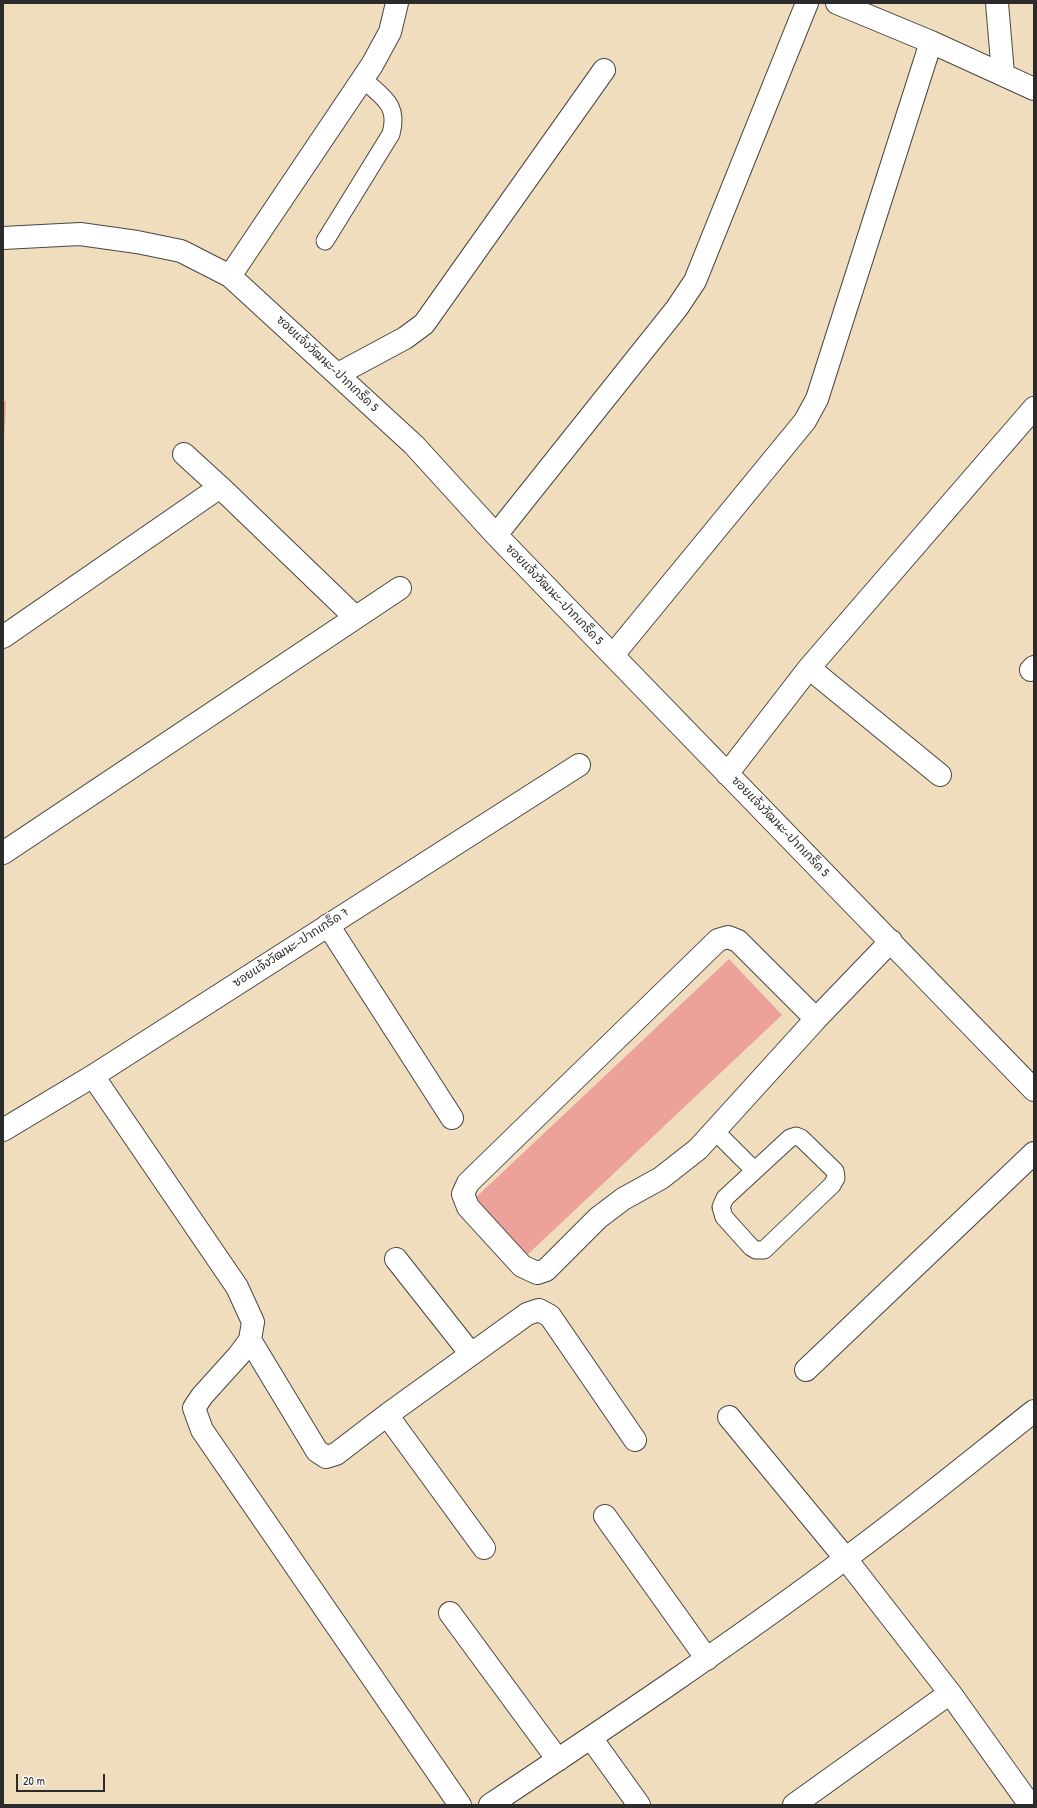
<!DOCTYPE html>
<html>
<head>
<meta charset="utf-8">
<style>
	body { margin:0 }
	#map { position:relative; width:1037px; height:1808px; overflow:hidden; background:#f0ddbd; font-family:"Patrick Hand",sans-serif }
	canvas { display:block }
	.frame { position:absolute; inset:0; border:4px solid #2b2b2b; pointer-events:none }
	.scale { position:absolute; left:16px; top:1774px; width:89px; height:18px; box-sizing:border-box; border:2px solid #2b2b2b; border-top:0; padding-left:5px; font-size:12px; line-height:14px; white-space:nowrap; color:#2b2b2b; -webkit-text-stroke:3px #fff; paint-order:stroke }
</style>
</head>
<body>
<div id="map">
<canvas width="1037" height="1808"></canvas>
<div class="frame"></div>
<div class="scale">20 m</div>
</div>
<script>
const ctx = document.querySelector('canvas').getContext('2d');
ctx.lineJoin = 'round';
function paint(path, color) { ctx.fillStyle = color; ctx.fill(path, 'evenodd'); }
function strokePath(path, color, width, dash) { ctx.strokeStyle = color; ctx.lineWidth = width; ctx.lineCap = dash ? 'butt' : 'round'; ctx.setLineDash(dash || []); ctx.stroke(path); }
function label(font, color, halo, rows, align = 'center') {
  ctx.font = font + ' "Patrick Hand","Playpen Sans Thai",sans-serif'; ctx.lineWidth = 3; ctx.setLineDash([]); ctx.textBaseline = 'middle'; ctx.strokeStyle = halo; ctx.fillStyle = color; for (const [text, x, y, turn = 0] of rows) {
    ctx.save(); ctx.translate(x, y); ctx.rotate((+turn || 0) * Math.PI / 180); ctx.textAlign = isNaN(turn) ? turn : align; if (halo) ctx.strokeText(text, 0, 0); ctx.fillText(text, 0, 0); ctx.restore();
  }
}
paint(new Path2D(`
	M 3,401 L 6,401 L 4,443 L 3,443 Z
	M 729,959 L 782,1015 L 524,1258 L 471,1202 Z`), '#eda19b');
const service = new Path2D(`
	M 325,241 L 391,134 C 399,104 383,98 363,79
	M 715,1131 L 754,1170
	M 796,1136 L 801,1138 L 835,1171 L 836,1178 L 832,1185 L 764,1250 L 756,1250 L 751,1247 L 724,1217 L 721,1207 L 725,1198 L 790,1138 Z`);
const minor = new Path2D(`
	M 837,3 L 931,42 L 1034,89
	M 997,3 L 1003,74
	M 3,238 L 80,234 L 137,242 L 181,251 L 230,276 L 414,445 L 496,535 L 1034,1090
	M 230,276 L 372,65 L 390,32 L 397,3
	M 338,374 L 405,338 L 424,324 L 604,70
	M 184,454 L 220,487 L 355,617
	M 496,535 L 677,308 L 695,281 L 807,3
	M 3,637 L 220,487
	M 613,655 L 805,421 L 817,399 L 931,42
	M 809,668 L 940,775
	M 1031,670 L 1034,667
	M 727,774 L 809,668 L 1034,408
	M 3,853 L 400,588
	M 328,925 L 452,1118
	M 816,1019 L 738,941 L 728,937 L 718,940 L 468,1183 L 463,1194 L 468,1207 L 522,1266 L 537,1273 L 546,1270 L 598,1218 L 623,1199 L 661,1178 L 698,1149 L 816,1019 L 891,941
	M 93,1076 L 237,1287 L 253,1322 L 250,1340 L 239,1355 L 202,1396 L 194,1408 L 202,1430 L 460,1805
	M 3,1130 L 93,1076 L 579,765
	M 396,1259 L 471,1354
	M 250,1340 L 317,1451 L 326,1457 L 336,1454 L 387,1415 L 527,1314 L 539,1310 L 550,1316 L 635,1440
	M 806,1370 L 1034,1153
	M 387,1415 L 484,1548
	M 729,1417 L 846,1559 L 950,1693 L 1030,1805
	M 605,1516 L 707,1659
	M 450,1613 L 558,1760
	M 591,1738 L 639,1805
	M 490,1805 C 610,1725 730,1645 845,1559 C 909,1512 971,1461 1034,1411
	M 794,1805 L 950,1693`);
strokePath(service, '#494641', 19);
strokePath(minor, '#494641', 24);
strokePath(service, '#fff', 17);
strokePath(minor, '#fff', 22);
label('12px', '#2b2b2b', '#fff', [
	["ซอยแจ้งวัฒนะ-ปากเกร็ด 5",327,364,43],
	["ซอยแจ้งวัฒนะ-ปากเกร็ด 5",554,595,46],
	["ซอยแจ้งวัฒนะ-ปากเกร็ด 5",780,827,46],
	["ซอยแจ้งวัฒนะ-ปากเกร็ด 7",291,948,-33]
]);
</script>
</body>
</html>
